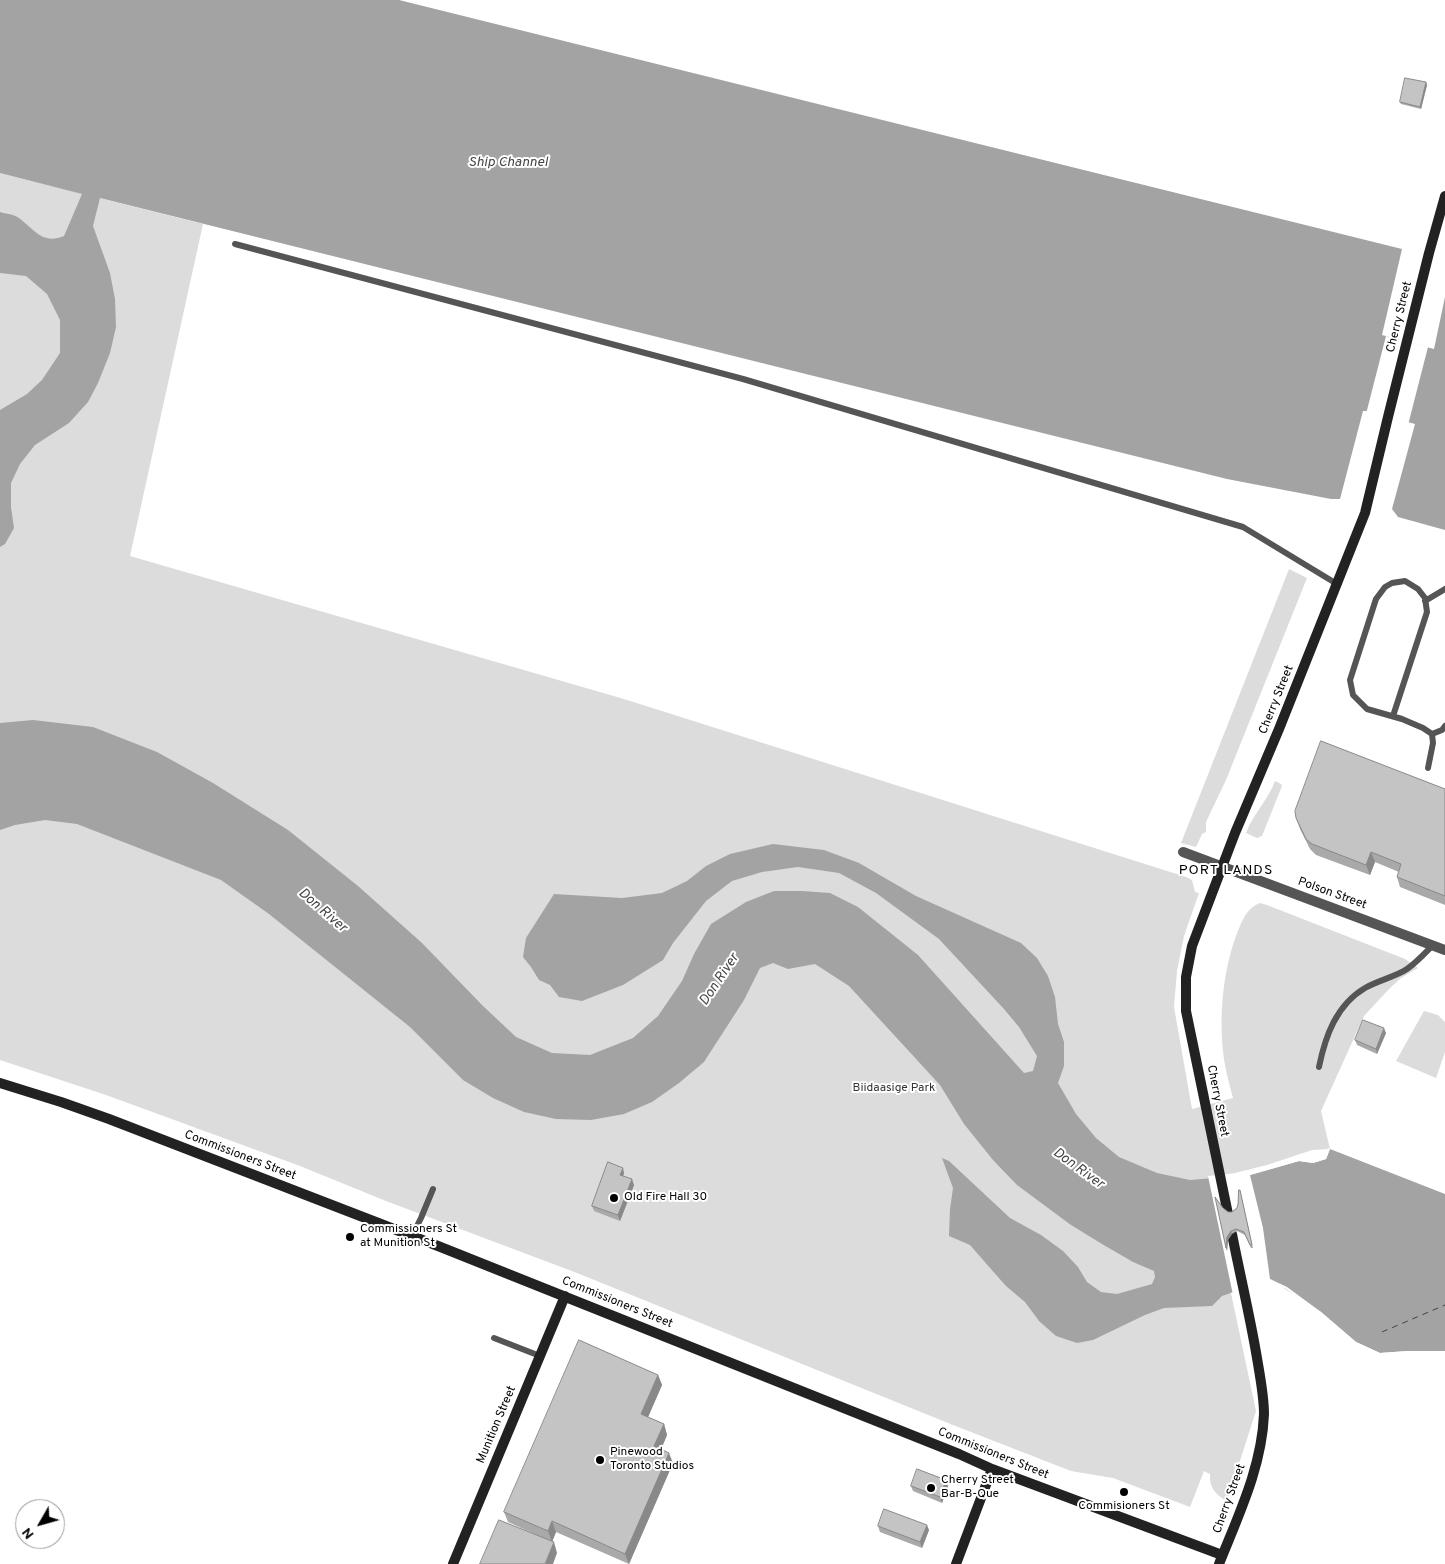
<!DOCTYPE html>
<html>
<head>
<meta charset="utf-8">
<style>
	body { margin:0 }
	#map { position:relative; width:1445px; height:1564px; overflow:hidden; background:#fff; font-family:Overpass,sans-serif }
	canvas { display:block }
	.north { position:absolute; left:15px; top:1499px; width:50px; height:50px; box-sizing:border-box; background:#fff; border:1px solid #999; border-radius:50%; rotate:232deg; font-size:14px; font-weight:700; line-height:20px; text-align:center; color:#000 }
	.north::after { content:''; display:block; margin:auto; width:18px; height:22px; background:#000; clip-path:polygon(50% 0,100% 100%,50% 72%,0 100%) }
</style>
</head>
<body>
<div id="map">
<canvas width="1445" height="1564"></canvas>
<div class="north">N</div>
</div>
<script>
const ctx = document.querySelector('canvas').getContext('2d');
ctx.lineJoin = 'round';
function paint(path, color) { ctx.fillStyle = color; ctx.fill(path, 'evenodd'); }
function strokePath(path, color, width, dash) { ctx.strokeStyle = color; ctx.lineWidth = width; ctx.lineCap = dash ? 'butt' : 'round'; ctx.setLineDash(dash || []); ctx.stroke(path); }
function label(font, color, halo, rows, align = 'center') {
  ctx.font = font + ' Overpass,sans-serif'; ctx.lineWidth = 4; ctx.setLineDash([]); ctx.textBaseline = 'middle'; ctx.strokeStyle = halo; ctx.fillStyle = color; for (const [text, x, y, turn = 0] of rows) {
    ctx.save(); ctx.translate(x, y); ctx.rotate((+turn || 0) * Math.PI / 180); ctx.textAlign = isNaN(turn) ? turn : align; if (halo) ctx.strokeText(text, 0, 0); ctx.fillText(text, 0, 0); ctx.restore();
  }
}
paint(new Path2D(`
	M 0,173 L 203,224 L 130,556 L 624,699 L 1186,877 L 1192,880 L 1195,892 L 1199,893 L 1184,936 L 1177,971 L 1174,1007 L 1192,1109 L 1233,1098 C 1230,1087 1227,1076 1225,1065 C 1218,1024 1222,974 1236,936 C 1242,922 1245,909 1260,903 L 1267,905 L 1405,959 L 1418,968 L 1401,978 L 1389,989 L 1364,1016 L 1321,1111 L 1330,1149 L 1312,1150 L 1267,1165 L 1207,1180 L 1256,1411 L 1227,1501 C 1216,1495 1209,1488 1210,1474 L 1204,1471 L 1190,1507 L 1113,1478 L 1071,1471 L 953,1425 L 577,1273 L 386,1201 L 300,1166 L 106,1095 L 0,1060 Z
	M 1289,569 L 1307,578 L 1226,780 L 1206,822 L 1206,832 L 1202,834 L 1196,847 L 1181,843 Z
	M 1275,781 L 1281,784 L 1282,786 L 1262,836 L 1257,838 L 1246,833 C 1253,814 1268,800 1275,781 Z
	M 1424,1011 L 1438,1015 L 1445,1022 L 1445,1052 L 1436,1078 L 1396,1061 Z`), '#dcdcdc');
paint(new Path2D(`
	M 0,0 L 399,0 L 1402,249 L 1382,335 L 1434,349 L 1445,297 L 1445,530 L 1398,517 L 1392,509 L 1415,424 L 1367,411 L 1363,411 L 1340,499 L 1331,499 L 1227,479 L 100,198 L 93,226 L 110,273 L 115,299 L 116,327 L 110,353 L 98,383 L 88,402 L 69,423 L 35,445 L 20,464 L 11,483 L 11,507 L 14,528 L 5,544 L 0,547 L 0,410 L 27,394 L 42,380 L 60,353 L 60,320 L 47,294 L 26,276 L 0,273 L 0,212 C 6,214 14,214 19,218 C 34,229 42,245 64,236 L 82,194 L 0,173 Z
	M 33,720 L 93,727 L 157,752 L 213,783 L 288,830 L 358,886 L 422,943 L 482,1005 L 516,1037 L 552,1053 L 590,1055 L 633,1038 L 658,1016 L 682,981 L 694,954 L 711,924 L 746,902 L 774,891 L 802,891 L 830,893 L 858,907 L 918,955 L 1024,1073 L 1033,1071 L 1037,1056 L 1019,1027 L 1004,1009 L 939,939 L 876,893 L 839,873 L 798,867 L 762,872 L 732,881 L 706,901 L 673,943 L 663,960 L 623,985 L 582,1001 L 559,997 L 550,985 L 539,980 L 531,967 L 523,957 L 526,938 L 554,894 L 622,898 L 662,893 L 687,881 L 706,866 L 730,854 L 773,844 L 824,850 L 859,863 L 916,896 L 1021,943 L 1037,958 L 1048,976 L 1055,997 L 1058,1024 L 1064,1042 L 1064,1066 L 1058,1083 L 1076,1114 L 1096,1138 L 1119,1157 L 1157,1173 L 1190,1180 L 1250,1175 L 1299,1161 L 1313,1163 L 1326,1159 L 1330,1149 L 1445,1194 L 1445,1351 L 1408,1351 L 1380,1353 L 1356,1342 L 1321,1312 L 1270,1279 L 1222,1296 L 1212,1306 L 1164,1308 L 1145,1315 L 1093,1340 L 1077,1343 L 1056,1336 L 1039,1321 L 1025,1302 L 1006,1286 L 991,1269 L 970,1245 L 949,1236 L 950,1209 L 953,1188 L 942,1158 L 949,1161 L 1010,1218 L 1041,1235 L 1063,1251 L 1078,1267 L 1087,1282 L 1101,1292 L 1117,1294 L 1152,1284 L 1155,1277 L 1154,1271 L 1133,1262 L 1102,1244 L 1071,1225 L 1017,1185 L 993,1160 L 964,1124 L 940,1085 L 849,986 L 815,964 L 788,969 L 773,963 L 760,968 L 744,1000 L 704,1062 L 679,1083 L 652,1102 L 624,1114 L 591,1120 L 556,1119 L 524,1112 L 493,1098 L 463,1080 L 410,1027 L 269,914 L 221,880 L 77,824 L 45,820 L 15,825 L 0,830 L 0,723 Z`), '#a3a3a3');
paint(new Path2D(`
	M 1386,336 L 1428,347 L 1408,425 L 1366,414 Z
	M 1328,1148 L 1330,1149 L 1326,1159 L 1313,1163 L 1299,1161 L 1250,1175 L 1263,1228 L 1270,1279 L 1287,1287 L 1321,1312 L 1356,1342 L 1380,1353 L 1408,1351 L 1445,1351 L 1445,1354 L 1408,1353 L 1379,1356 L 1355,1344 L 1320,1314 L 1286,1289 L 1270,1282 L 1233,1295 L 1208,1176 L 1250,1172 L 1299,1158 L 1313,1160 L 1324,1157 Z`), '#fff');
strokePath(new Path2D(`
	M 1382,1332 L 1445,1305`), '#444', 1, [6, 5]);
strokePath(new Path2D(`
	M 235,244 L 743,379 L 1243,527 L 1337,584
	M 1425,601 L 1445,589
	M 1393,716 L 1427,612 L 1425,598 L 1418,589 L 1405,581 L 1392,583 L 1385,587 L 1376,599 L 1350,680 L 1353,695 L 1367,709 L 1402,719 L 1423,728 L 1432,734 L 1433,743 L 1428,768
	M 1432,734 L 1442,730 L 1445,726
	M 1319,1067 C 1325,1037 1336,1005 1365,988 C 1377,981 1397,976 1407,969 C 1417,962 1425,953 1433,945
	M 412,1236 L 421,1218 L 433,1189
	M 494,1338 L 540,1356`), '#555', 6);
strokePath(new Path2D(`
	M 1183,852 L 1445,950`), '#555', 10);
strokePath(new Path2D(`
	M 0,1083 L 61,1102 L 109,1119 L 438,1246 L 959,1454 L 992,1469 L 1222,1555
	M 1228,1214 L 1186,1011 L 1186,977 L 1192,946 L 1235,833 L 1279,729 L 1365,513 L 1388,417 L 1429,253 L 1445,196
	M 453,1564 L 565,1296
	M 956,1564 L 992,1469
	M 1219,1564 C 1238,1516 1262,1467 1264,1414 C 1264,1396 1260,1376 1257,1358 C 1250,1316 1240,1275 1232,1234`), '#222', 10);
paint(new Path2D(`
	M 1426,82 L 1427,85 L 1421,109 L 1401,104 L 1400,102 Z
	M 1445,789 L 1445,905 L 1400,887 L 1397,877 L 1399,872 L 1375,862 L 1370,875 L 1316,855 L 1310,849 L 1300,829 L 1296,818 Z
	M 1386,1033 L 1377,1054 L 1357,1045 L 1355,1040 Z
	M 624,1173 L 623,1176 L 634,1185 L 620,1221 L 594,1211 L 592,1206 Z
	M 1240,1190 L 1253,1248 L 1251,1248 L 1245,1235 L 1237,1231 L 1232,1234 L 1228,1240 L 1227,1251 L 1223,1208 L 1228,1212 L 1232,1212 L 1237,1208 L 1238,1204 Z
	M 658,1375 L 662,1385 L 648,1417 L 664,1424 L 667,1435 L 661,1449 L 673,1463 L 629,1564 L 556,1532 L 552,1542 L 508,1522 L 504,1512 Z
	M 911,1486 L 948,1486 L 942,1503 L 913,1491 Z
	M 878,1526 L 929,1530 L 922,1548 L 880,1532 Z`), '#a9a9a9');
paint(new Path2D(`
	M 1426,82 L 1427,85 L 1421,109 L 1420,107 Z
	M 1371,852 L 1375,862 L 1370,875 L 1366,865 Z
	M 1384,1028 L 1386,1033 L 1377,1054 L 1376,1049 Z
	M 623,1168 L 624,1173 L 622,1180 L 620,1175 Z
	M 632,1179 L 634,1185 L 620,1221 L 618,1215 Z
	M 1231,1231 L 1232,1234 L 1228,1240 L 1227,1251 L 1226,1248 L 1227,1237 Z
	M 658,1375 L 662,1385 L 645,1424 L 641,1414 Z
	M 664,1424 L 667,1435 L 658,1457 L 654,1446 Z
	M 669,1453 L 673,1463 L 629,1564 L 625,1554 Z
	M 946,1480 L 948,1486 L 942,1503 L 940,1497 Z
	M 552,1521 L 556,1532 L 552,1542 L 548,1531 Z
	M 927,1525 L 929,1530 L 922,1548 L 920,1542 Z
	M 554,1542 L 557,1553 L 553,1564 L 545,1564 Z`), '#898989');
const building = new Path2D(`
	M 1405,78 L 1426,82 L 1420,107 L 1400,102 Z
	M 1321,741 L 1445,789 L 1445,896 L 1397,877 L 1401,864 L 1371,852 L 1366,865 L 1312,844 L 1306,839 L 1296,818 L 1295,811 Z
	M 1363,1020 L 1384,1028 L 1376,1049 L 1355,1040 Z
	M 608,1162 L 623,1168 L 620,1175 L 632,1179 L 618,1215 L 592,1206 Z
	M 1239,1190 L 1240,1190 L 1252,1245 L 1250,1245 L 1244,1232 L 1236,1229 L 1231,1231 L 1227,1237 L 1226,1248 L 1215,1197 L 1223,1208 L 1228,1212 L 1232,1212 L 1237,1208 L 1238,1204 Z
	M 579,1340 L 658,1375 L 641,1414 L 664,1424 L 654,1446 L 669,1453 L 625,1554 L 552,1521 L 548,1531 L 504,1512 Z
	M 917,1469 L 946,1480 L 940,1497 L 911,1486 Z
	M 884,1509 L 927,1525 L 920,1542 L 878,1526 Z
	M 499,1520 L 554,1542 L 545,1564 L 480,1564 Z`);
paint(building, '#c4c4c4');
strokePath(building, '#898989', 1);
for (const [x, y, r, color] of [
	[614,1198,5,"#000"],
	[350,1237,5,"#000"],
	[600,1460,5,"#000"],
	[931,1488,5,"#000"],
	[1124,1492,5,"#000"]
]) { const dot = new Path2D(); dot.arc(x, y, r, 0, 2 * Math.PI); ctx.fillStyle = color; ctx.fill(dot); strokePath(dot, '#fff', 2); }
label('12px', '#000', '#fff', [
	["Cherry Street",1400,317,-76],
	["Cherry Street",1277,700,-68],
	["Polson Street",1332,894,20],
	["Cherry Street",1217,1101,79],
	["Commissioners Street",240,1156,21],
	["Commissioners Street",617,1303,22],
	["Munition Street",497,1425,-67],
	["Commissioners Street",993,1454,22],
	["Cherry Street",1230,1499,-70]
]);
label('12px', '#333', '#fff', [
	["Biidaasige Park",894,1089]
]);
label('12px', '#000', '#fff', [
	["Old Fire Hall 30",624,1198],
	["Commissioners St",360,1230],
	["at Munition St",360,1244],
	["Pinewood",610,1453],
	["Toronto Studios",610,1467],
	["Cherry Street",941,1481],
	["Bar-B-Que",941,1495],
	["Commisioners St",1124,1507,"center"]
], 'left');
label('italic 14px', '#444', '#fff', [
	["Ship Channel",508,163],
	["Don River",322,911,41],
	["Don River",720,980,-56],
	["Don River",1078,1169,36]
]);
ctx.letterSpacing = '1px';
label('14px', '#000', '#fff', [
	["PORT LANDS",1226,871]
]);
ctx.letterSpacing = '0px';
</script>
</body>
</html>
